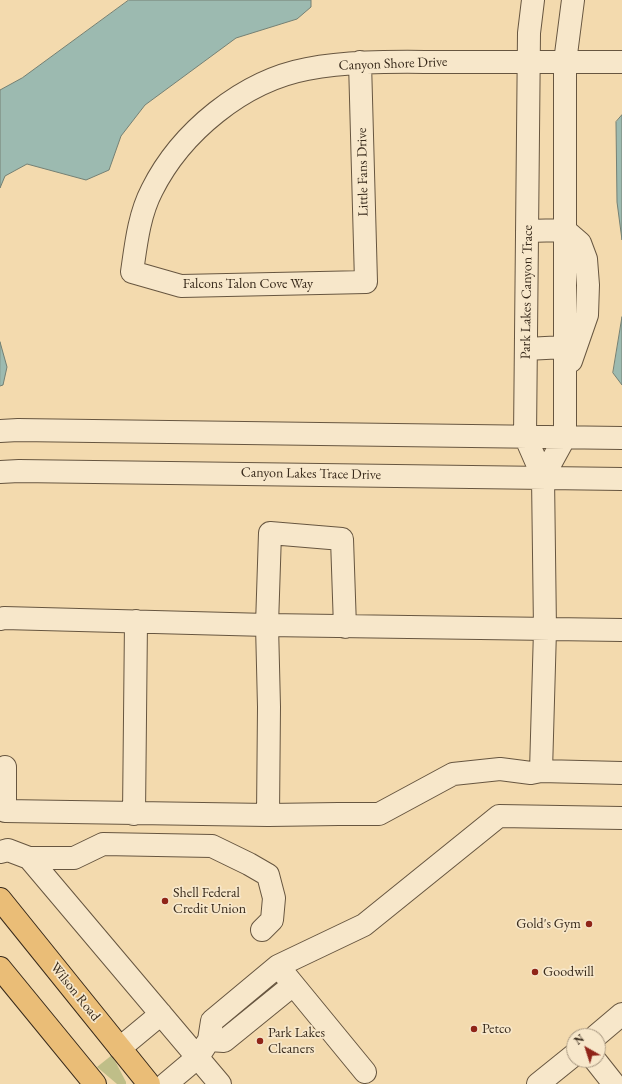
<!DOCTYPE html>
<html>
<head>
<meta charset="utf-8">
<style>
	body { margin:0 }
	#map { position:relative; width:622px; height:1084px; overflow:hidden; background:#f3daae; font-family:"EB Garamond",serif }
	canvas { display:block }
	.north { position:absolute; left:566px; top:1028px; width:40px; height:40px; box-sizing:border-box; background:#f7e7ca; border:1px solid #ab9b84; border-radius:50%; rotate:321deg; font-size:11px; font-weight:700; line-height:16px; text-align:center; color:#382a1b }
	.north::after { content:''; display:block; margin:auto; width:14px; height:18px; background:#8f2418; clip-path:polygon(50% 0,100% 100%,50% 72%,0 100%) }
</style>
</head>
<body>
<div id="map">
<canvas width="622" height="1084"></canvas>
<div class="north">N</div>
</div>
<script>
const ctx = document.querySelector('canvas').getContext('2d');
ctx.lineJoin = 'round';
function paint(path, color) { ctx.fillStyle = color; ctx.fill(path, 'evenodd'); }
function strokePath(path, color, width, dash) { ctx.strokeStyle = color; ctx.lineWidth = width; ctx.lineCap = dash ? 'butt' : 'round'; ctx.setLineDash(dash || []); ctx.stroke(path); }
function label(font, color, halo, rows, align = 'center') {
  ctx.font = font + ' "EB Garamond",serif'; ctx.lineWidth = 3.5; ctx.setLineDash([]); ctx.textBaseline = 'middle'; ctx.strokeStyle = halo; ctx.fillStyle = color; for (const [text, x, y, turn = 0] of rows) {
    ctx.save(); ctx.translate(x, y); ctx.rotate((+turn || 0) * Math.PI / 180); ctx.textAlign = isNaN(turn) ? turn : align; if (halo) ctx.strokeText(text, 0, 0); ctx.fillText(text, 0, 0); ctx.restore();
  }
}
paint(new Path2D(`
	M 112,1055 L 126,1082 L 126,1084 L 117,1084 L 97,1067 Z`), '#bfbe88');
const water = new Path2D(`
	M 129,0 L 311,0 L 311,7 L 297,19 L 236,38 L 145,105 L 121,136 L 109,170 L 86,180 L 27,164 L 5,176 L 0,188 L 0,90 L 22,78 Z
	M 622,115 L 622,240 L 617,202 L 616,122 Z
	M 622,317 L 622,385 L 613,373 Z
	M 0,342 L 7,367 L 3,385 L 0,386 Z`);
paint(water, '#9cbab0');
strokePath(water, '#748074', 1);
const minor = new Path2D(`
	M 533,0 L 529,33 L 525,436 L 543,477 L 545,630 L 541,771
	M 360,62 L 366,282 L 181,286 L 132,272 C 136,244 139,215 152,190 C 181,132 243,81 307,69 C 353,60 400,62 446,62 C 505,62 563,62 622,62
	M 565,230 L 580,243 L 586,259 L 588,285 L 587,315 L 571,361
	M 527,231 L 565,230
	M 526,349 L 565,347
	M 0,431 L 18,430 L 622,438
	M 0,472 L 19,471 L 622,479
	M 543,477 L 565,437 L 565,62 L 573,0
	M 0,619 L 4,618 L 267,625 L 622,630
	M 5,767 L 5,811 L 268,815 L 339,814 L 379,814 L 453,774 L 500,769 L 531,773 L 541,771 L 622,773
	M 134,814 L 136,621
	M 268,815 L 269,707 L 267,625 L 270,533 L 342,539 L 345,627
	M 0,852 L 8,850 L 29,858 L 220,1084
	M 29,858 L 74,858 L 103,844 L 212,846 L 249,864 L 268,875 L 274,898 L 272,920 L 262,930
	M 278,966 L 365,1072
	M 596,1036 L 622,1014
	M 209,1040 L 224,1041 L 293,985
	M 120,1048 L 161,1014
	M 595,1060 L 614,1084
	M 166,1084 L 198,1057 L 209,1040 L 212,1021 L 278,966 L 364,925 L 499,816 L 622,818
	M 538,1084 L 574,1055`);
const major = new Path2D(`
	M 0,899 L 149,1084
	M 0,968 L 95,1084`);
strokePath(minor, '#675640', 24);
strokePath(major, '#382a1b', 24);
strokePath(minor, '#f7e7ca', 22);
strokePath(major, '#eabd77', 22);
for (const [x, y, r, color] of [
	[165,901,4,"#8f2418"],
	[589,924,4,"#8f2418"],
	[535,972,4,"#8f2418"],
	[474,1029,4,"#8f2418"],
	[260,1041,4,"#8f2418"]
]) { const dot = new Path2D(); dot.arc(x, y, r, 0, 2 * Math.PI); ctx.fillStyle = color; ctx.fill(dot); strokePath(dot, '#f7e7ca', 1.5); }
label('14px', '#382a1b', '#f7e7ca', [
	["Canyon Shore Drive",393,64,-2],
	["Little Fans Drive",363,172,-91],
	["Falcons Talon Cove Way",248,284],
	["Park Lakes Canyon Trace",527,292,-89],
	["Canyon Lakes Trace Drive",311,474,1],
	["Wilson Road",75,992,51]
]);
label('14px', '#382a1b', '#f7e7ca', [
	["Shell Federal",173,893],
	["Credit Union",173,909],
	["Gold's Gym",581,924,"right"],
	["Goodwill",543,972],
	["Petco",482,1029],
	["Park Lakes",268,1033],
	["Cleaners",268,1049]
], 'left');
</script>
</body>
</html>
